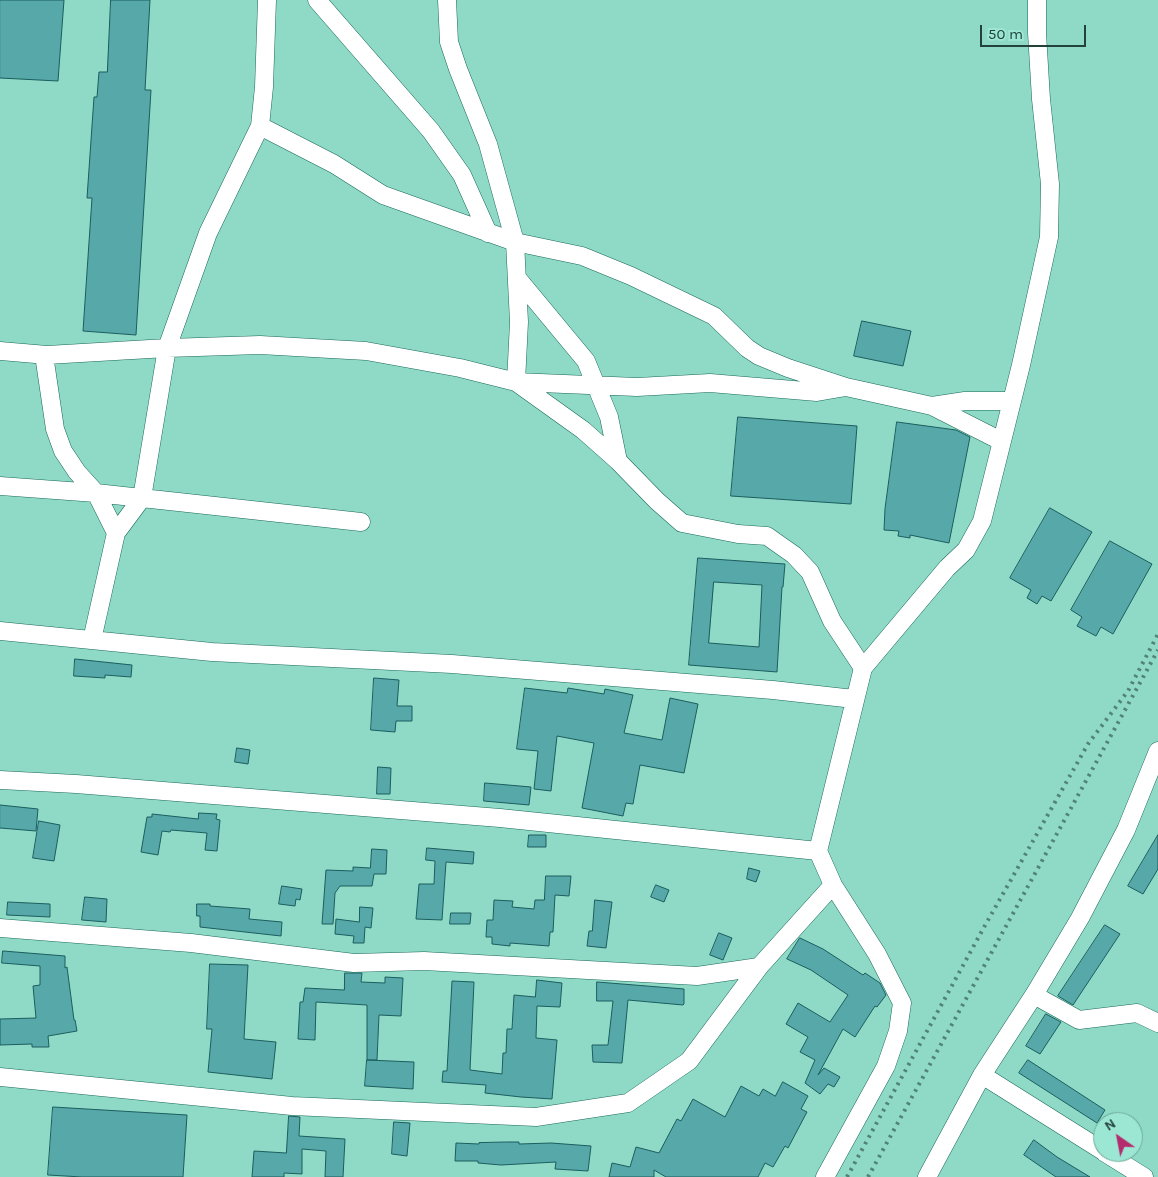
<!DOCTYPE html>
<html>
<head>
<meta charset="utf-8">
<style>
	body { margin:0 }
	#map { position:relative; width:1158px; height:1177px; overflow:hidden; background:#8fdac6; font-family:Karla,sans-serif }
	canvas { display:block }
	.north { position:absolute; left:1093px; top:1112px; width:50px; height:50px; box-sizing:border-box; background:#9ce7d3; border:1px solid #6ca596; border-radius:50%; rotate:327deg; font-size:14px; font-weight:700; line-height:20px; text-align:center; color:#23423a }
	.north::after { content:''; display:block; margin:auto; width:18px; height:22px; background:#b42c6e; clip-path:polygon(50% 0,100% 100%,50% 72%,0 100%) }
	.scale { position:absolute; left:980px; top:25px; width:106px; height:22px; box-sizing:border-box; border:2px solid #23423a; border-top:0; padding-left:6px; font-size:15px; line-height:18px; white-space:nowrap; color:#23423a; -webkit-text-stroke:4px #9ce7d3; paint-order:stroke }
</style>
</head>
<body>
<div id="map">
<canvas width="1158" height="1177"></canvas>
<div class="north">N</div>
<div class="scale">50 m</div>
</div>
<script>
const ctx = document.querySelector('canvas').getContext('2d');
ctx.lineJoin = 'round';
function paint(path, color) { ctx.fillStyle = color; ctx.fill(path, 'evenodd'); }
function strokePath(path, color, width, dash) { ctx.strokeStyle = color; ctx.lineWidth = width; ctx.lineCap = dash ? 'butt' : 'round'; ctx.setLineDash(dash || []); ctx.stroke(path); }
const building = new Path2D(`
	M 0,0 L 64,0 L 58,81 L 0,78 Z
	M 111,0 L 150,0 L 145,90 L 151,90 L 136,335 L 83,331 L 92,198 L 87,198 L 94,97 L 97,97 L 99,72 L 107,72 Z
	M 862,321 L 911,331 L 903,366 L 854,356 Z
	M 738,417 L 857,426 L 851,504 L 731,496 Z
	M 897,422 L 956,430 L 970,437 L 949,543 L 910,535 L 910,538 L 898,536 L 899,531 L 884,530 L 885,509 Z
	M 1050,508 L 1092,532 L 1051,601 L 1042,596 L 1037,604 L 1027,598 L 1031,590 L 1010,578 Z
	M 1110,541 L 1152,564 L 1113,634 L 1101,627 L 1096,636 L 1077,626 L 1082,617 L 1071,610 Z
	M 698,558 L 785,564 L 783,587 L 782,587 L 777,672 L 689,665 ZM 714,582 L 762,585 L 759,647 L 709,643 Z
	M 75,659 L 132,665 L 131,677 L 105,675 L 105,678 L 74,676 Z
	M 374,678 L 399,680 L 397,706 L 412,706 L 412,721 L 396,721 L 395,732 L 371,730 Z
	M 525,688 L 567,693 L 568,688 L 604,694 L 605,689 L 633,695 L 624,733 L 662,740 L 670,698 L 698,704 L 684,773 L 640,765 L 633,804 L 626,803 L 623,816 L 582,808 L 594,743 L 557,736 L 551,791 L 534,789 L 538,751 L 517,749 Z
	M 237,748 L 250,750 L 248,764 L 235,762 Z
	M 378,767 L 391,768 L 390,794 L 377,794 Z
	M 485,783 L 531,787 L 529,805 L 484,801 Z
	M 0,805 L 38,809 L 36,831 L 0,828 Z
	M 199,813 L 217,814 L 216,819 L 220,820 L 217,851 L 205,850 L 207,833 L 171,830 L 170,832 L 162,831 L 158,855 L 141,852 L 147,817 L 152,817 L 152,814 L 198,819 Z
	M 39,821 L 60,825 L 54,861 L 33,858 Z
	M 529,835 L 546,835 L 546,847 L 528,847 Z
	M 1158,835 L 1158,869 L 1143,894 L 1128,886 Z
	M 427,848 L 474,852 L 473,864 L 446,862 L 442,920 L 416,919 L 419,884 L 434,884 L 435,861 L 426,860 Z
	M 372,849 L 387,850 L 386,874 L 374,874 L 372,886 L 340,886 L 335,893 L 333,924 L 322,924 L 326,870 L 353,871 L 353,867 L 370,868 Z
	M 749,868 L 760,871 L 756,882 L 747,879 Z
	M 546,876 L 571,876 L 569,896 L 555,895 L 553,932 L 550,932 L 549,946 L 510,943 L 510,946 L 492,944 L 492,937 L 486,937 L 487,920 L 493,920 L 494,900 L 513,901 L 512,907 L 534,909 L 535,900 L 544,900 Z
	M 656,885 L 669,890 L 664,902 L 651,897 Z
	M 282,886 L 302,889 L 300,900 L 296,899 L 295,906 L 279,904 Z
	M 85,897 L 107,899 L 106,922 L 82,920 Z
	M 595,900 L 612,902 L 606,948 L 587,946 L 589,931 L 592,931 Z
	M 8,902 L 50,904 L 50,917 L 7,915 Z
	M 197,904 L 210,904 L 210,906 L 250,909 L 249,919 L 282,922 L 281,936 L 200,927 L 200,916 L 197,916 Z
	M 360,907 L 373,908 L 371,928 L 365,927 L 364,943 L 353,943 L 354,936 L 335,934 L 336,919 L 359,922 Z
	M 451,913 L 471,913 L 470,924 L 450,924 Z
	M 1105,925 L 1120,934 L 1073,1005 L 1058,996 Z
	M 719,933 L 732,938 L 723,960 L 710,955 Z
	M 800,938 L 823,949 L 863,975 L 865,973 L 880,983 L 886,995 L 877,1007 L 875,1006 L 855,1037 L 843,1029 L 818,1075 L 824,1068 L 840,1077 L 834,1087 L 828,1084 L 820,1094 L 805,1083 L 815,1060 L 800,1052 L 808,1037 L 786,1024 L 798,1003 L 830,1022 L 848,995 L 811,970 L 787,959 Z
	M 3,951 L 65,956 L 65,968 L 67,967 L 74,1020 L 75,1020 L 77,1031 L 48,1036 L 49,1047 L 32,1047 L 32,1044 L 0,1045 L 0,1019 L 36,1018 L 33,986 L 40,985 L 40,966 L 2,963 Z
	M 210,964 L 248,965 L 244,1039 L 276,1042 L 272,1079 L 208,1072 L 212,1029 L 207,1029 Z
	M 345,973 L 362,973 L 361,982 L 385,983 L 385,977 L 403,978 L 401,1016 L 379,1015 L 377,1060 L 367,1060 L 367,1005 L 316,1002 L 315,1040 L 298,1039 L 300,1002 L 303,1002 L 305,988 L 344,990 Z
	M 537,980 L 562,983 L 560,1007 L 537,1006 L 536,1038 L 557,1040 L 552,1099 L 521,1097 L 485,1093 L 486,1085 L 442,1082 L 443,1071 L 447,1071 L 452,981 L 474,982 L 470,1070 L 502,1074 L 503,1053 L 506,1053 L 507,1029 L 512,1029 L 514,995 L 535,997 Z
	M 597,982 L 684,989 L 684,1004 L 683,1005 L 628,1000 L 622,1063 L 593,1062 L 592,1045 L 608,1045 L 613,1001 L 597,1001 Z
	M 1046,1014 L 1061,1022 L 1040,1054 L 1026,1046 Z
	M 367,1060 L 414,1062 L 413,1089 L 365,1086 Z
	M 1028,1060 L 1105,1110 L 1097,1123 L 1019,1073 Z
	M 783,1082 L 808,1096 L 801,1109 L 807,1112 L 788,1148 L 785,1146 L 773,1167 L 765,1163 L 758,1177 L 666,1177 L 654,1170 L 654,1177 L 609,1177 L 612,1163 L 630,1167 L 636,1147 L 659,1153 L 677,1119 L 681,1121 L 693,1099 L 725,1117 L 741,1086 L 759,1096 L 763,1089 L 775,1096 Z
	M 53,1107 L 187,1115 L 183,1177 L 82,1177 L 48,1175 Z
	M 289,1116 L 300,1117 L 299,1136 L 345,1139 L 343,1177 L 325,1177 L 326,1151 L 302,1149 L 302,1174 L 284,1173 L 284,1177 L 252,1177 L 254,1151 L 286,1153 Z
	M 394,1122 L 410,1123 L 407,1156 L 392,1154 Z
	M 1034,1140 L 1057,1157 L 1090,1177 L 1056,1177 L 1024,1155 Z
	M 506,1142 L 519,1142 L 519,1144 L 551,1143 L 591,1146 L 588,1171 L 555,1169 L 556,1162 L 501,1165 L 478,1163 L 478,1161 L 455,1161 L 456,1143 L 479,1144 L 479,1143 Z`);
paint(building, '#56a8a9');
strokePath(building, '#1c5d5e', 1);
const minor = new Path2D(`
	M 317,0 L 431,131 L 462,175 L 488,233
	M 447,0 L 449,42 L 458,69 L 488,144 L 515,242 L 519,322 L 516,382
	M 260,126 L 334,164 L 383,195 L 515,242 L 582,256 L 631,276 L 714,316 L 747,348 L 759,356 L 788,368 L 846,387 L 932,406 L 1001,441
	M 518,279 L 586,361 L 609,417 L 618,461
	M 0,351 L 47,355 L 167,348 L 260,345 L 366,351 L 460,368 L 516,382 L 637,387 L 710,383 L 817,392 L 846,387
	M 44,355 L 55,429 L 63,451 L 77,472 L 96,493 L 116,533 L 92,640
	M 516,382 L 583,430 L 618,461 L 657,501 L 682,523 L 738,534 L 767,536 L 794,555 L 810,572 L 832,621 L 863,668
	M 932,406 L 965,401 L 1012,401
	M 0,486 L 96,493 L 361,522
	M 116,533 L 142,498 L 167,348 L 208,233 L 260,126 L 264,87 L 267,0
	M 0,631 L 212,652 L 452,664 L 773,690 L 854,699
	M 0,780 L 76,784 L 500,818 L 818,851
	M 0,928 L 191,943 L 354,963 L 424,961 L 697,976 L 759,967
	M 1034,995 L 1079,1020 L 1137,1013 L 1158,1023
	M 982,1075 L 1103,1151
	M 0,1077 L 292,1106 L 536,1117 L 628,1103 L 689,1061 L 759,967 L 833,885
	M 1104,1152 L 1144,1177
	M 825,1177 L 886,1066 L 898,1031 L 902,1003 L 877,954 L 833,885 L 818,851 L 863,668 L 947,568 L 966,550 L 982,521 L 1021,365 L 1049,237 L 1050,184 L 1041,99 L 1037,33 L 1037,0
	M 927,1177 L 982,1075 L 1034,995 L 1080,918 L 1126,830 L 1158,751`);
strokePath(minor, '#186959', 19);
strokePath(minor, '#fff', 18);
strokePath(new Path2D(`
	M 847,1177 L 983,929 L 1088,744 L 1128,691 L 1158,634
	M 868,1177 L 1158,650`), '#518376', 4, [2.5, 5]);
</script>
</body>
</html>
